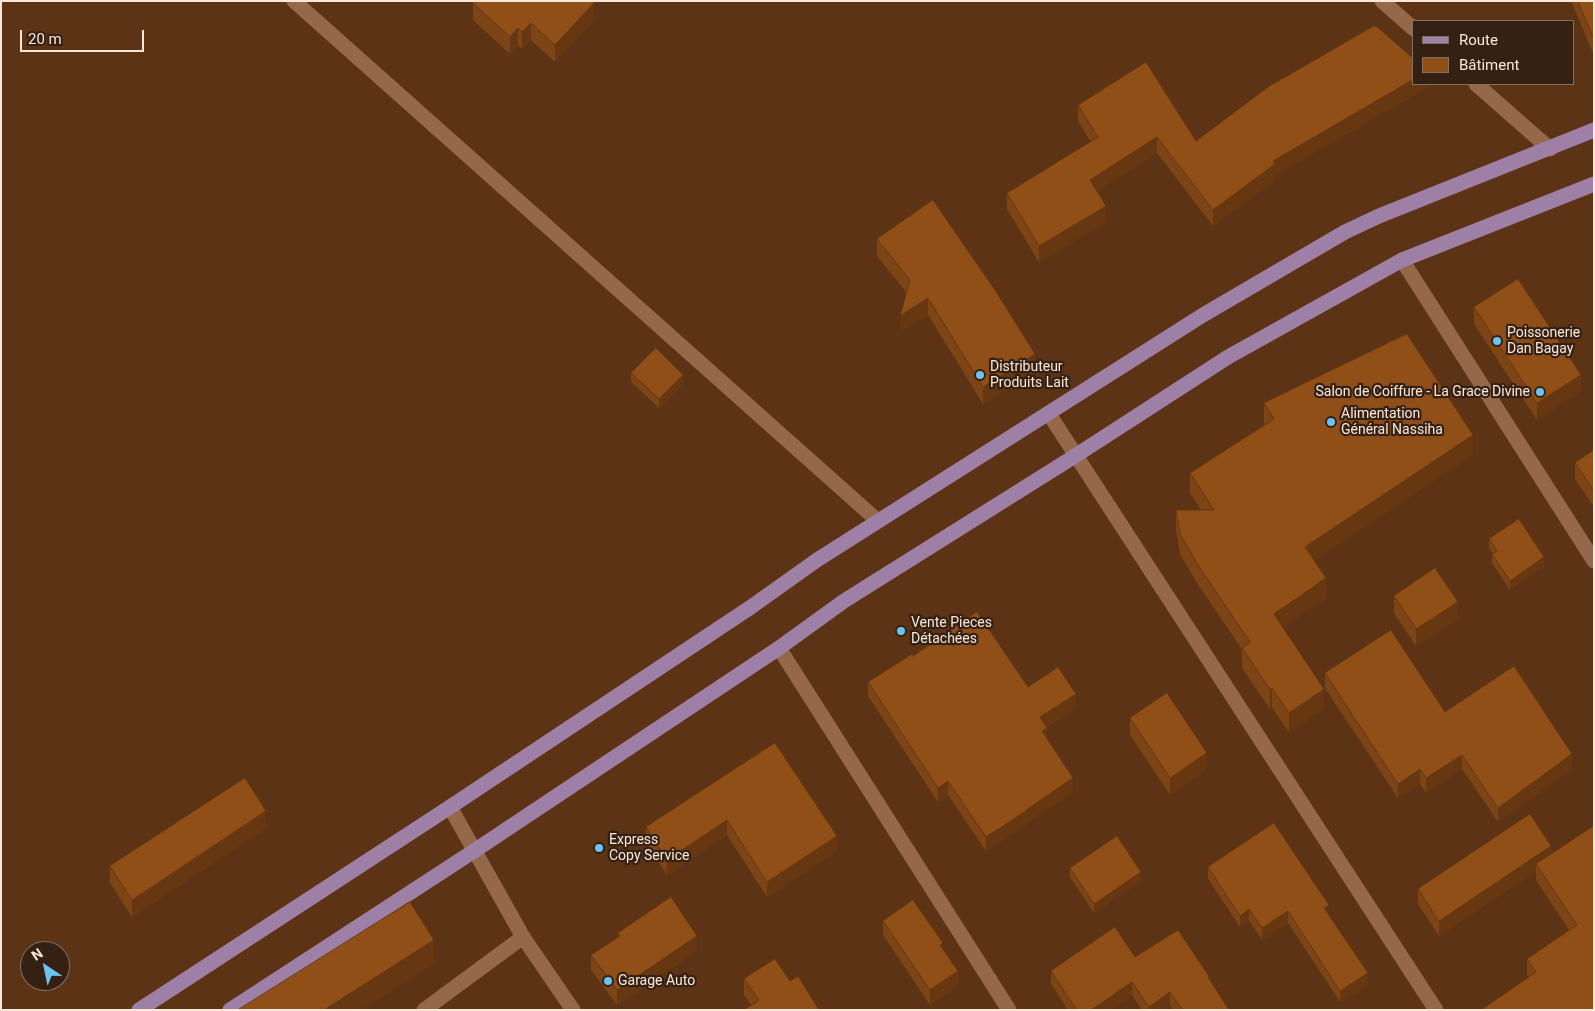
<!DOCTYPE html>
<html>
<head>
<meta charset="utf-8">
<style>
	body { margin:0 }
	#map { position:relative; width:1595px; height:1011px; overflow:hidden; background:#5c3314; font-family:Roboto,sans-serif }
	canvas { display:block }
	.frame { position:absolute; inset:0; border:2px solid #fce7d9; pointer-events:none }
	.legend { position:absolute; left:1412px; top:20px; width:162px; height:65px; box-sizing:border-box; background:#342114; border:1px solid #847063; margin:0; padding:6px 9px; list-style:none; font-size:15px; color:#fce7d9 }
	.legend li { display:flex; align-items:center; gap:10px; height:25px }
	.legend b { width:25px; border:1px solid #847063 }
	.north { position:absolute; left:20px; top:941px; width:50px; height:50px; box-sizing:border-box; background:#342114; border:1px solid #847063; border-radius:50%; rotate:326deg; font-size:14px; font-weight:700; line-height:20px; text-align:center; color:#fce7d9 }
	.north::after { content:''; display:block; margin:auto; width:18px; height:22px; background:#6cc3f2; clip-path:polygon(50% 0,100% 100%,50% 72%,0 100%) }
	.scale { position:absolute; left:20px; top:30px; width:124px; height:22px; box-sizing:border-box; border:2px solid #fce7d9; border-top:0; padding-left:6px; font-size:15px; line-height:18px; white-space:nowrap; color:#fce7d9; -webkit-text-stroke:4px #342114; paint-order:stroke }
</style>
</head>
<body>
<div id="map">
<canvas width="1595" height="1011"></canvas>
<div class="frame"></div>
<ul class="legend">
<li><b style="height:6px;background:#9e7fa5"></b>Route</li>
<li><b style="height:14px;background:#914f18"></b>Bâtiment</li>
</ul>
<div class="north">N</div>
<div class="scale">20 m</div>
</div>
<script>
const ctx = document.querySelector('canvas').getContext('2d');
ctx.lineJoin = 'round';
function strokePath(path, color, width, dash) { ctx.strokeStyle = color; ctx.lineWidth = width; ctx.lineCap = dash ? 'butt' : 'round'; ctx.setLineDash(dash || []); ctx.stroke(path); }
function paint(path, color) { ctx.fillStyle = color; ctx.fill(path, 'evenodd'); }
function label(font, color, halo, rows, align = 'center') {
  ctx.font = font + ' Roboto,sans-serif'; ctx.lineWidth = 4.5; ctx.setLineDash([]); ctx.textBaseline = 'middle'; ctx.strokeStyle = halo; ctx.fillStyle = color; for (const [text, x, y, turn = 0] of rows) {
    ctx.save(); ctx.translate(x, y); ctx.rotate((+turn || 0) * Math.PI / 180); ctx.textAlign = isNaN(turn) ? turn : align; if (halo) ctx.strokeText(text, 0, 0); ctx.fillText(text, 0, 0); ctx.restore();
  }
}
strokePath(new Path2D(`
	M 424,1010 L 523,937`), '#956849', 15);
strokePath(new Path2D(`
	M 294,1 L 878,521
	M 1382,1 L 1414,29
	M 1476,84 L 1550,149
	M 1402,260 L 1594,561
	M 1049,414 L 1436,1010
	M 779,648 L 1009,1010
	M 450,807 L 523,937 L 573,1010`), '#956849', 15);
strokePath(new Path2D(`
	M 139,1010 L 450,807 L 751,607 L 817,560 L 1203,315 L 1345,232 L 1379,216 L 1594,130
	M 230,1010 L 474,851 L 779,648 L 844,601 L 1075,456 L 1228,357 L 1402,260 L 1594,184`), '#9e7fa5', 15);
paint(new Path2D(`
	M 1571,1 L 1594,1 L 1593,53 Z
	M 473,3 L 594,20 L 555,62 L 531,40 L 522,49 L 518,45 L 510,54 L 473,20 Z
	M 1428,84 L 1428,87 L 1275,175 L 1275,180 L 1213,226 L 1157,153 L 1097,191 L 1106,222 L 1039,262 L 1007,209 L 1007,193 L 1091,142 L 1078,121 L 1078,105 L 1196,141 Z
	M 877,239 L 1035,371 L 983,404 L 928,315 L 900,332 L 906,292 L 877,256 Z
	M 1474,307 L 1581,391 L 1537,420 L 1474,324 Z
	M 631,373 L 683,384 L 659,408 L 631,382 Z
	M 1264,403 L 1473,455 L 1314,560 L 1326,598 L 1283,627 L 1324,709 L 1289,732 L 1272,708 L 1270,709 L 1242,668 L 1242,649 L 1198,585 L 1180,554 L 1176,530 L 1176,510 L 1201,510 L 1190,493 L 1190,473 L 1265,424 L 1264,423 Z
	M 1594,450 L 1594,507 L 1575,479 L 1575,463 Z
	M 1489,539 L 1544,566 L 1510,590 L 1492,563 L 1492,554 L 1493,554 L 1489,548 Z
	M 1394,596 L 1458,619 L 1416,646 L 1394,613 Z
	M 913,656 L 1028,687 L 1076,708 L 1047,727 L 1047,740 L 1073,792 L 1026,823 L 1026,825 L 986,851 L 948,795 L 938,802 L 868,696 L 868,682 Z
	M 1325,673 L 1445,712 L 1572,769 L 1498,822 L 1462,769 L 1426,793 L 1420,784 L 1398,798 L 1325,688 Z
	M 1130,718 L 1207,769 L 1170,795 L 1130,735 Z
	M 775,743 L 837,851 L 767,897 L 727,835 L 667,875 L 646,843 L 646,827 Z
	M 1594,826 L 1594,1010 L 1529,977 L 1527,975 L 1527,959 L 1569,930 L 1536,880 L 1536,871 L 1439,936 L 1418,904 L 1418,889 L 1551,854 Z
	M 266,828 L 132,917 L 110,883 L 110,866 Z
	M 1208,867 L 1329,916 L 1368,985 L 1340,1002 L 1288,923 L 1262,940 L 1249,921 L 1240,927 L 1208,879 Z
	M 1070,868 L 1141,881 L 1094,913 L 1070,877 Z
	M 883,921 L 943,949 L 958,986 L 930,1005 L 883,935 Z
	M 618,933 L 697,951 L 617,1005 L 591,970 L 591,955 L 618,937 Z
	M 1135,957 L 1209,979 L 1229,1010 L 1173,1010 L 1170,1006 L 1164,1010 L 1142,1010 L 1132,995 L 1111,1010 L 1068,1010 L 1051,984 L 1051,971 Z
	M 744,979 L 790,981 L 751,1005 L 744,995 Z`), '#7d4415');
paint(new Path2D(`
	M 594,3 L 594,20 L 555,62 L 555,45 Z
	M 531,23 L 531,40 L 522,49 L 522,32 Z
	M 518,28 L 518,45 L 510,54 L 510,37 Z
	M 1593,36 L 1594,36 L 1593,53 Z
	M 1414,79 L 1414,84 L 1428,84 L 1428,87 L 1275,175 L 1275,180 L 1213,226 L 1213,210 L 1273,161 Z
	M 1157,137 L 1157,153 L 1090,196 L 1090,180 Z
	M 1106,206 L 1106,222 L 1039,262 L 1039,246 Z
	M 928,298 L 928,315 L 900,332 L 900,316 Z
	M 1035,354 L 1035,371 L 983,404 L 983,387 Z
	M 683,375 L 683,384 L 659,408 L 659,399 Z
	M 1581,375 L 1581,391 L 1537,420 L 1537,403 Z
	M 1473,435 L 1473,455 L 1305,566 L 1305,547 Z
	M 1544,557 L 1544,566 L 1510,590 L 1510,581 Z
	M 1326,578 L 1326,598 L 1274,633 L 1274,614 Z
	M 1458,602 L 1458,619 L 1416,646 L 1416,629 Z
	M 1272,688 L 1272,708 L 1270,709 L 1270,690 Z
	M 1324,689 L 1324,709 L 1289,732 L 1289,713 Z
	M 1076,694 L 1076,708 L 1040,731 L 1040,717 Z
	M 1047,728 L 1047,741 L 1042,731 Z
	M 1207,753 L 1207,769 L 1170,795 L 1170,778 Z
	M 1572,754 L 1572,769 L 1498,822 L 1498,808 Z
	M 1462,755 L 1462,769 L 1426,793 L 1426,778 Z
	M 1420,769 L 1420,784 L 1398,798 L 1398,784 Z
	M 1073,778 L 1073,792 L 1026,823 L 1026,825 L 986,851 L 986,837 L 1026,810 Z
	M 948,781 L 948,795 L 938,802 L 938,788 Z
	M 266,811 L 266,828 L 132,917 L 132,900 Z
	M 727,820 L 727,835 L 667,875 L 667,860 Z
	M 837,836 L 837,851 L 767,897 L 767,882 Z
	M 1551,846 L 1551,860 L 1536,864 L 1536,871 L 1439,936 L 1439,921 Z
	M 1141,872 L 1141,881 L 1094,913 L 1094,904 Z
	M 1329,905 L 1329,917 L 1324,908 Z
	M 1249,909 L 1249,921 L 1240,927 L 1240,916 Z
	M 1288,911 L 1288,923 L 1262,940 L 1262,928 Z
	M 697,936 L 697,951 L 617,1005 L 617,990 Z
	M 434,940 L 434,964 L 362,1010 L 324,1010 Z
	M 958,971 L 958,986 L 930,1005 L 930,990 Z
	M 1368,973 L 1368,985 L 1340,1002 L 1340,991 Z
	M 1132,982 L 1132,995 L 1111,1010 L 1091,1010 Z
	M 1170,992 L 1170,1006 L 1164,1010 L 1149,1010 L 1149,1007 Z`), '#663711');
const building = new Path2D(`
	M 475,1 L 592,1 L 594,3 L 555,45 L 531,23 L 522,32 L 518,28 L 510,37 L 473,3 Z
	M 1578,1 L 1594,1 L 1594,36 L 1593,36 Z
	M 1374,26 L 1375,27 L 1376,26 L 1414,59 L 1414,79 L 1273,161 L 1275,164 L 1213,210 L 1157,137 L 1090,180 L 1106,206 L 1039,246 L 1007,193 L 1098,137 L 1078,105 L 1146,62 L 1196,141 L 1268,87 Z
	M 933,200 L 997,293 L 1035,354 L 983,387 L 928,298 L 900,316 L 910,280 L 877,239 Z
	M 1518,279 L 1581,375 L 1537,403 L 1474,307 Z
	M 1407,334 L 1473,435 L 1305,547 L 1326,578 L 1274,614 L 1324,689 L 1289,713 L 1272,688 L 1270,690 L 1242,648 L 1250,642 L 1198,565 L 1180,534 L 1176,510 L 1214,510 L 1190,473 L 1274,419 L 1264,403 Z
	M 656,348 L 683,375 L 659,399 L 631,373 Z
	M 1594,450 L 1594,491 L 1575,463 Z
	M 1519,519 L 1544,557 L 1510,581 L 1492,554 L 1497,551 L 1489,539 Z
	M 1435,568 L 1458,602 L 1416,629 L 1394,596 Z
	M 977,612 L 1028,687 L 1058,667 L 1076,694 L 1040,717 L 1047,728 L 1042,731 L 1073,778 L 1026,810 L 1026,811 L 986,837 L 948,781 L 938,788 L 868,682 L 912,654 L 913,656 Z
	M 1391,630 L 1445,712 L 1514,666 L 1572,754 L 1498,808 L 1462,755 L 1426,778 L 1420,769 L 1398,784 L 1325,673 Z
	M 1167,693 L 1207,753 L 1170,778 L 1130,718 Z
	M 775,743 L 837,836 L 767,882 L 727,820 L 667,860 L 646,827 Z
	M 245,778 L 266,811 L 132,900 L 110,866 Z
	M 1530,814 L 1551,846 L 1439,921 L 1418,889 Z
	M 1274,823 L 1329,905 L 1324,908 L 1368,973 L 1340,991 L 1288,911 L 1262,928 L 1249,909 L 1240,916 L 1208,867 Z
	M 1594,826 L 1594,1010 L 1481,1010 L 1536,972 L 1527,959 L 1577,925 L 1536,864 Z
	M 1117,836 L 1141,872 L 1094,904 L 1070,868 Z
	M 671,897 L 697,936 L 617,990 L 591,955 L 620,936 L 618,933 Z
	M 913,900 L 943,943 L 940,945 L 958,971 L 930,990 L 883,921 Z
	M 410,902 L 434,940 L 324,1010 L 238,1010 Z
	M 1115,927 L 1135,957 L 1178,930 L 1209,976 L 1208,977 L 1229,1010 L 1182,1010 L 1170,992 L 1149,1007 L 1132,982 L 1091,1010 L 1077,1010 L 1051,971 Z
	M 775,959 L 790,981 L 798,976 L 819,1010 L 744,1010 L 759,1000 L 744,979 Z`);
paint(building, '#914f18');
strokePath(building, '#663711', 1);
for (const [x, y, r, color] of [
	[1497,341,5,"#6cc3f2"],
	[980,375,5,"#6cc3f2"],
	[1540,392,5,"#6cc3f2"],
	[1331,422,5,"#6cc3f2"],
	[901,631,5,"#6cc3f2"],
	[599,848,5,"#6cc3f2"],
	[608,981,5,"#6cc3f2"]
]) { const dot = new Path2D(); dot.arc(x, y, r, 0, 2 * Math.PI); ctx.fillStyle = color; ctx.fill(dot); strokePath(dot, '#342114', 2); }
label('14px', '#fce7d9', '#342114', [
	["Poissonerie",1507,333],
	["Dan Bagay",1507,349],
	["Distributeur",990,367],
	["Produits Lait",990,383],
	["Salon de Coiffure - La Grace Divine",1530,392,"right"],
	["Alimentation",1341,414],
	["Général Nassiha",1341,430],
	["Vente Pieces",911,623],
	["Détachées",911,639],
	["Express",609,840],
	["Copy Service",609,856],
	["Garage Auto",618,981]
], 'left');
</script>
</body>
</html>
